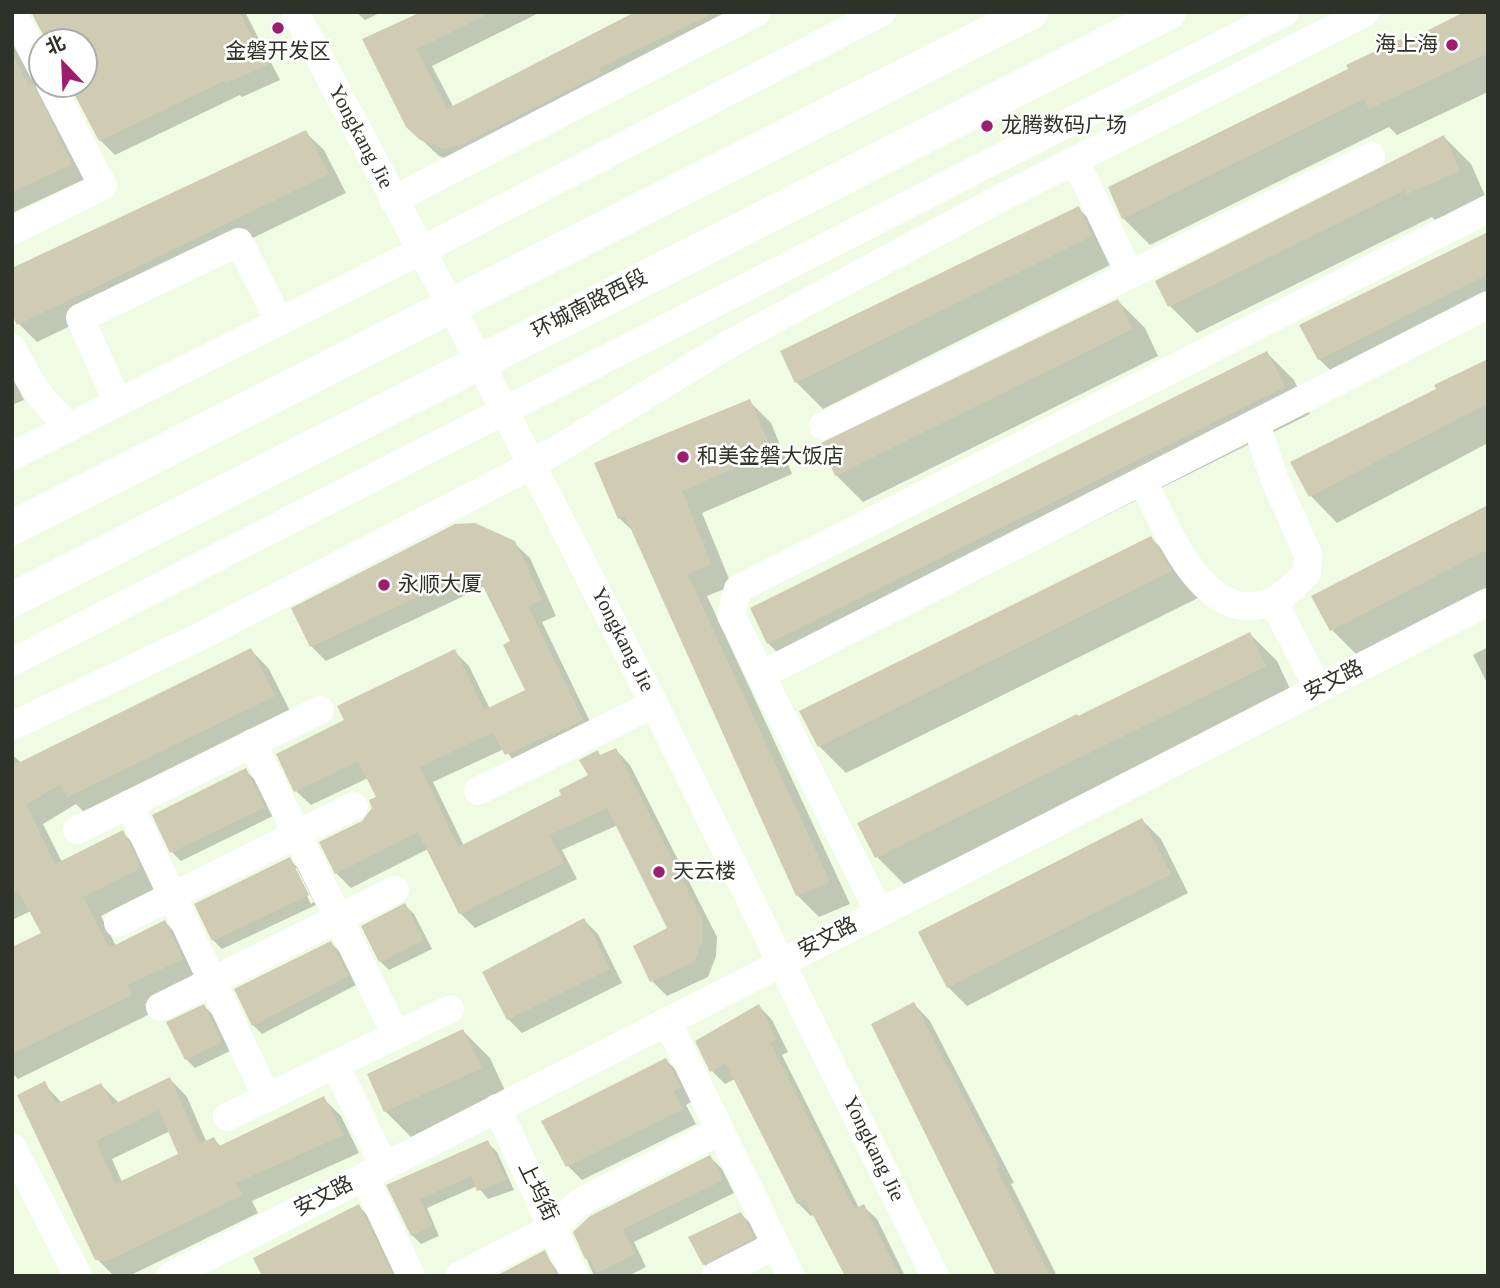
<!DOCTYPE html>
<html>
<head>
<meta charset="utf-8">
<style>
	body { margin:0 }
	#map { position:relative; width:1500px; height:1288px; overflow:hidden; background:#f0fbe3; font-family:"Times New Roman","Noto Sans SC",serif }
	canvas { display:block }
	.frame { position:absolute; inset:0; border:14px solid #2f3229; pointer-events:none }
	.north { position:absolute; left:28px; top:28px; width:70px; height:70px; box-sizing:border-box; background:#fff; border:2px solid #acada9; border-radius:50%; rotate:337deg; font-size:19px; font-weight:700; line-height:28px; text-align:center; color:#2f3229 }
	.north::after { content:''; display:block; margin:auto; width:24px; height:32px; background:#9f1d6f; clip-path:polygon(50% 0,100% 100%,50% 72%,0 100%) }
</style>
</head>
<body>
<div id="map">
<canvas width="1500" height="1288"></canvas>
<div class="frame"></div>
<div class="north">北</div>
</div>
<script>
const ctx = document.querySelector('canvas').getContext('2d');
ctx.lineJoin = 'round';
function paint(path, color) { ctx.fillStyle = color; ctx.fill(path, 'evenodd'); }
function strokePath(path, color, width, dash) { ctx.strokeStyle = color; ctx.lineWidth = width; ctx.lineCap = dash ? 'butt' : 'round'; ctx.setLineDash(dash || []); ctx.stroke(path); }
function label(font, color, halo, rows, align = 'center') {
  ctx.font = font + ' "Times New Roman","Noto Sans SC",serif'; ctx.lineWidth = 5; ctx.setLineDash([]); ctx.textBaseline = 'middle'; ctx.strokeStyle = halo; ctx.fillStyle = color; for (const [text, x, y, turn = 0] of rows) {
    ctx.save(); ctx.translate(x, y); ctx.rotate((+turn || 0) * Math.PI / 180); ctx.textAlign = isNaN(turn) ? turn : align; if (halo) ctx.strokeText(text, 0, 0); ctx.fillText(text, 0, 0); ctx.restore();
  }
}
paint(new Path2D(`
	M 33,12 L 245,12 L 280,80 L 242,97 L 240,95 L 115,155 L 100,140 L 70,84 L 84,84 L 84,42 L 48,42 Z
	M 356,12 L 382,12 L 365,20 Z
	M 417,12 L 541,12 L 432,66 L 454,108 L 639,12 L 766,12 L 462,165 L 439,156 L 407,126 Z
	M 1488,12 L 1488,92 L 1397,135 L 1389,127 L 1150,245 L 1123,218 L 1110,188 L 1404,45 Z
	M 12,37 L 48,100 L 85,179 L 12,213 Z
	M 305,132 L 324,150 L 346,193 L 37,342 L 19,324 Z
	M 1444,137 L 1471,164 L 1486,198 L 1435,220 L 1432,217 L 1197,333 L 1170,306 L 1158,282 Z
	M 1078,208 L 1105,235 L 1118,261 L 823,409 L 796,382 Z
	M 1488,233 L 1488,312 L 1346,386 L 1319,359 Z
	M 1118,301 L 1145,328 L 1158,356 L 863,502 L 836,475 Z
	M 1267,353 L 1294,380 L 1310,414 L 795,670 L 768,643 Z
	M 1488,363 L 1488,443 L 1337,523 L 1311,496 L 1293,463 Z
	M 12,376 L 24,400 L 12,405 Z
	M 749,401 L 771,423 L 792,474 L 702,513 L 732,586 L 707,596 L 850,904 L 819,917 L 797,895 L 634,532 L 619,518 Z
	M 1488,507 L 1488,591 L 1359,657 L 1332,630 Z
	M 1151,538 L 1178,565 L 1198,598 L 846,773 L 819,746 Z
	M 514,543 L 530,558 L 556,616 L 542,622 L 597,736 L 521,769 L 504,749 L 433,782 L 464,846 L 564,795 L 590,776 L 601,756 L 616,750 L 630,765 L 717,937 L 716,956 L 708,977 L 667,996 L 652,981 L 635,947 L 669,929 L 618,825 L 562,850 L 577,879 L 475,928 L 460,913 L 428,849 L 351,888 L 336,873 L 379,797 L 368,778 L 311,805 L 296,791 L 347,721 L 454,651 L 469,666 L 490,709 L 527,691 L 513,642 L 485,586 L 326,661 L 311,646 Z
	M 1250,634 L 1277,661 L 1292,693 L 904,884 L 877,857 L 1078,718 Z
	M 1488,647 L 1488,685 L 1473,655 Z
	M 251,650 L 269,669 L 292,715 L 87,815 L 76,804 L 43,824 L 62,862 L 122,832 L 141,851 L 158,887 L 101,916 L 116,946 L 165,922 L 183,941 L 201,978 L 145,1004 L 150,1014 L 18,1079 L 12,1073 L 12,949 L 43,934 L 31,911 L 12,920 L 12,754 L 21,763 Z
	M 246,771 L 255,780 L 273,816 L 181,861 L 172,852 Z
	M 1142,820 L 1161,839 L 1188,893 L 967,1006 L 948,987 Z
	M 289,859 L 298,868 L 316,905 L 222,949 L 213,940 L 197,905 ZM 293,868 L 297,868 L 314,902 L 311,904 Z
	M 405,905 L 414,914 L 432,949 L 389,970 L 380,961 Z
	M 584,920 L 598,934 L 622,983 L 522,1033 L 508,1019 Z
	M 331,943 L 340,952 L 356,985 L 262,1034 L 253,1025 Z
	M 914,1004 L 930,1021 L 1014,1183 L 1011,1184 L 1057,1276 L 998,1276 Z
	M 204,1006 L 213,1015 L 230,1051 L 195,1068 L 186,1059 Z
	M 759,1006 L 772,1020 L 788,1052 L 782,1055 L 859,1208 L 863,1206 L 877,1219 L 905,1276 L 847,1276 L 815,1214 L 811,1216 L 798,1203 L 735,1079 L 725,1084 L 712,1071 L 697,1041 Z
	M 463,1031 L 490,1058 L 507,1095 L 412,1138 L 385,1111 Z
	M 666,1060 L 680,1074 L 693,1101 L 686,1105 L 696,1124 L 582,1180 L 568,1166 Z
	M 170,1079 L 187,1097 L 207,1143 L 214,1139 L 221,1147 L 324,1099 L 341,1116 L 359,1153 L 252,1201 L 258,1213 L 129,1276 L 114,1276 L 97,1259 L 44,1084 L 62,1103 L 101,1085 L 119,1103 ZM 170,1131 L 181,1155 L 122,1182 L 112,1159 Z
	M 488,1143 L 497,1152 L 514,1190 L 488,1199 L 477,1186 L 427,1208 L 439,1236 L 421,1244 L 412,1235 L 389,1185 Z
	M 710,1157 L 722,1169 L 734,1193 L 634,1242 L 646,1267 L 628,1276 L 594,1276 L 575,1232 Z
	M 359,1206 L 368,1216 L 396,1276 L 264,1276 Z
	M 741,1214 L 750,1223 L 762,1247 L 713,1273 L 704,1264 Z
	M 544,1253 L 561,1276 L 500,1276 Z`), '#0003');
paint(new Path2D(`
	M 31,12 L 239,12 L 267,65 L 226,83 L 224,81 L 99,141 L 69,84 L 84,84 L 84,42 L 47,42 Z
	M 421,12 L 492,12 L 417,49 L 447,109 L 635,12 L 716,12 L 599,68 L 602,73 L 462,144 L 444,149 L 420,140 L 406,127 L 362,39 Z
	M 1464,12 L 1488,12 L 1488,53 L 1369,109 L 1364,99 L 1122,219 L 1108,187 L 1348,69 L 1346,65 L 1401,39 L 1403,43 Z
	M 12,53 L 28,84 L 33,84 L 72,164 L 12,192 Z
	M 306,130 L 329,174 L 17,325 L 12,314 L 12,268 Z
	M 1444,135 L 1460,171 L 1407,194 L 1405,190 L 1168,307 L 1155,281 Z
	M 1079,206 L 1092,236 L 795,383 L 780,351 Z
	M 1488,232 L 1488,274 L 1318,360 L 1299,325 Z
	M 1118,299 L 1132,329 L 835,476 L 821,443 Z
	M 1267,351 L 1285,387 L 767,644 L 750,608 Z
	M 1488,359 L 1488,403 L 1309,497 L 1290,462 L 1436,389 L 1434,385 Z
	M 750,399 L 772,452 L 682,491 L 711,564 L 687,574 L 830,882 L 796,896 L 625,516 L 618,519 L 594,463 Z
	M 1488,505 L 1488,549 L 1330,631 L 1311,596 Z
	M 475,523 L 515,541 L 542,600 L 528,606 L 583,720 L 505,755 L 493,732 L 420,767 L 458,847 L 561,795 L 559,790 L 588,775 L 579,760 L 598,750 L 600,755 L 616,748 L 703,921 L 702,941 L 694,962 L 650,982 L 633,946 L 667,928 L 607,808 L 549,835 L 564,863 L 459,914 L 418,832 L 335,874 L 319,842 L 362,821 L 372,808 L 369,800 L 376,797 L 358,761 L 294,792 L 276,754 L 344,720 L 337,706 L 455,649 L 484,710 L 525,690 L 503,645 L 510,641 L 475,570 L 310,647 L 291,608 L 455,524 Z
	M 1151,536 L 1172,571 L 818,747 L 799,711 Z
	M 1250,632 L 1266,666 L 875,858 L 857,823 L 1077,714 L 1078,716 Z
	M 251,648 L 275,696 L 67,797 L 60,784 L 26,805 L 55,864 L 123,830 L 141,868 L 83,897 L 109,948 L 165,920 L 183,959 L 127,985 L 132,995 L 12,1054 L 12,947 L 41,933 L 18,890 L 12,893 L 12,766 Z
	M 246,768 L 265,807 L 170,853 L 152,815 Z
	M 1142,818 L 1171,874 L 947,988 L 918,932 Z
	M 290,857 L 309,895 L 212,941 L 194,904 Z
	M 405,903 L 424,940 L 379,962 L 361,926 Z
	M 584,918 L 610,969 L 507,1020 L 482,972 Z
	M 331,941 L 348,976 L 252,1026 L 234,989 Z
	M 914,1002 L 999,1166 L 996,1168 L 1050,1276 L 996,1276 L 952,1188 L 871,1024 Z
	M 204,1004 L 222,1042 L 185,1060 L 166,1022 Z
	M 759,1004 L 776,1039 L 770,1042 L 854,1209 L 864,1204 L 900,1276 L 845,1276 L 805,1200 L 797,1204 L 726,1064 L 710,1072 L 695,1041 Z
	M 463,1029 L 482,1068 L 384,1112 L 367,1074 Z
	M 666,1058 L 681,1087 L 673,1091 L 683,1109 L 566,1167 L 541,1121 Z
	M 170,1077 L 199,1144 L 214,1137 L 219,1146 L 324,1096 L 343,1135 L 236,1183 L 242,1195 L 107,1261 L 95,1260 L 17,1095 L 45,1081 L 56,1104 L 101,1083 L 112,1105 ZM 159,1110 L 178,1154 L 115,1184 L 96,1141 Z
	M 488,1140 L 506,1180 L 477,1191 L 471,1176 L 420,1199 L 432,1226 L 411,1236 L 386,1185 Z
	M 710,1155 L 723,1180 L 623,1229 L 635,1254 L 597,1273 L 589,1257 L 585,1259 L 573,1232 L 590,1216 Z
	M 359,1204 L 393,1276 L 262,1276 L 253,1258 Z
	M 741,1212 L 754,1238 L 703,1265 L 688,1237 Z
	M 545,1250 L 556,1274 L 496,1276 Z`), '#d0ccb4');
strokePath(new Path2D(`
	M 12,12 L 42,69
	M 295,12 L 451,306 L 654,704 L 935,1276
	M 1075,160 L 1130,275
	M 393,200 L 757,12
	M 12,231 L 103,186 L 50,84
	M 12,348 C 28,380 43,404 70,427
	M 118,403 L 80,318 L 239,242 L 279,321
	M 823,426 L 1371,156
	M 12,456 L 420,251 L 882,12
	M 1143,481 C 1166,526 1204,631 1273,601 C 1285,596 1297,582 1307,573 L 1308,554 L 1275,481 L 1256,423
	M 1273,601 L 1318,688
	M 12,662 L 1285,12
	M 761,675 L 1488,305
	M 12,726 L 199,637 L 532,465 L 731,343 L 1001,198 L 1366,12
	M 252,743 L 396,1035
	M 478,791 L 654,704
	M 129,804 L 267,1098
	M 77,830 L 320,710
	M 879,912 L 731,615 L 738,589 L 1488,209
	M 118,923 L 354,806
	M 160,1007 L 395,890
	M 667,1021 L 791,1276
	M 335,1064 L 384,1166
	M 497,1108 L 575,1276
	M 227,1117 L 450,1009
	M 12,1147 L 78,1276
	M 364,1176 L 411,1276
	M 170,1276 L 1488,602
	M 459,1276 L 554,1227 L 580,1202 L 720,1131
	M 715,1276 L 776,1245`), '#fff', 28);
strokePath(new Path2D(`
	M 12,528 L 1031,12
	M 12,600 L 1169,12`), '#fff', 35);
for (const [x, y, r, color] of [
	[278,28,7,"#9f1d6f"],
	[1452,45,7,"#9f1d6f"],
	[987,126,7,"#9f1d6f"],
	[683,457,7,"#9f1d6f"],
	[384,585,7,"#9f1d6f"],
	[659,872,7,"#9f1d6f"]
]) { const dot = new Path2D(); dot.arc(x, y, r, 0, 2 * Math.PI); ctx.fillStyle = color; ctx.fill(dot); strokePath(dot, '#fff', 2.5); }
label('21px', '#2f3229', '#fff', [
	["海上海",1438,45,"right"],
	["金磐开发区",278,52,"center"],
	["龙腾数码广场",1001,126],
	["和美金磐大饭店",697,457],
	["永顺大厦",398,585],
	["天云楼",673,872]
], 'left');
label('21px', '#2f3229', '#fff', [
	["Yongkang Jie",360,137,62],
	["环城南路西段",590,305,-27],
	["Yongkang Jie",622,640,63],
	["安文路",1334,681,-27],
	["安文路",828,938,-27],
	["Yongkang Jie",873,1149,64],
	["上坞街",537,1192,64],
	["安文路",324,1197,-27]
]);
</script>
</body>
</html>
